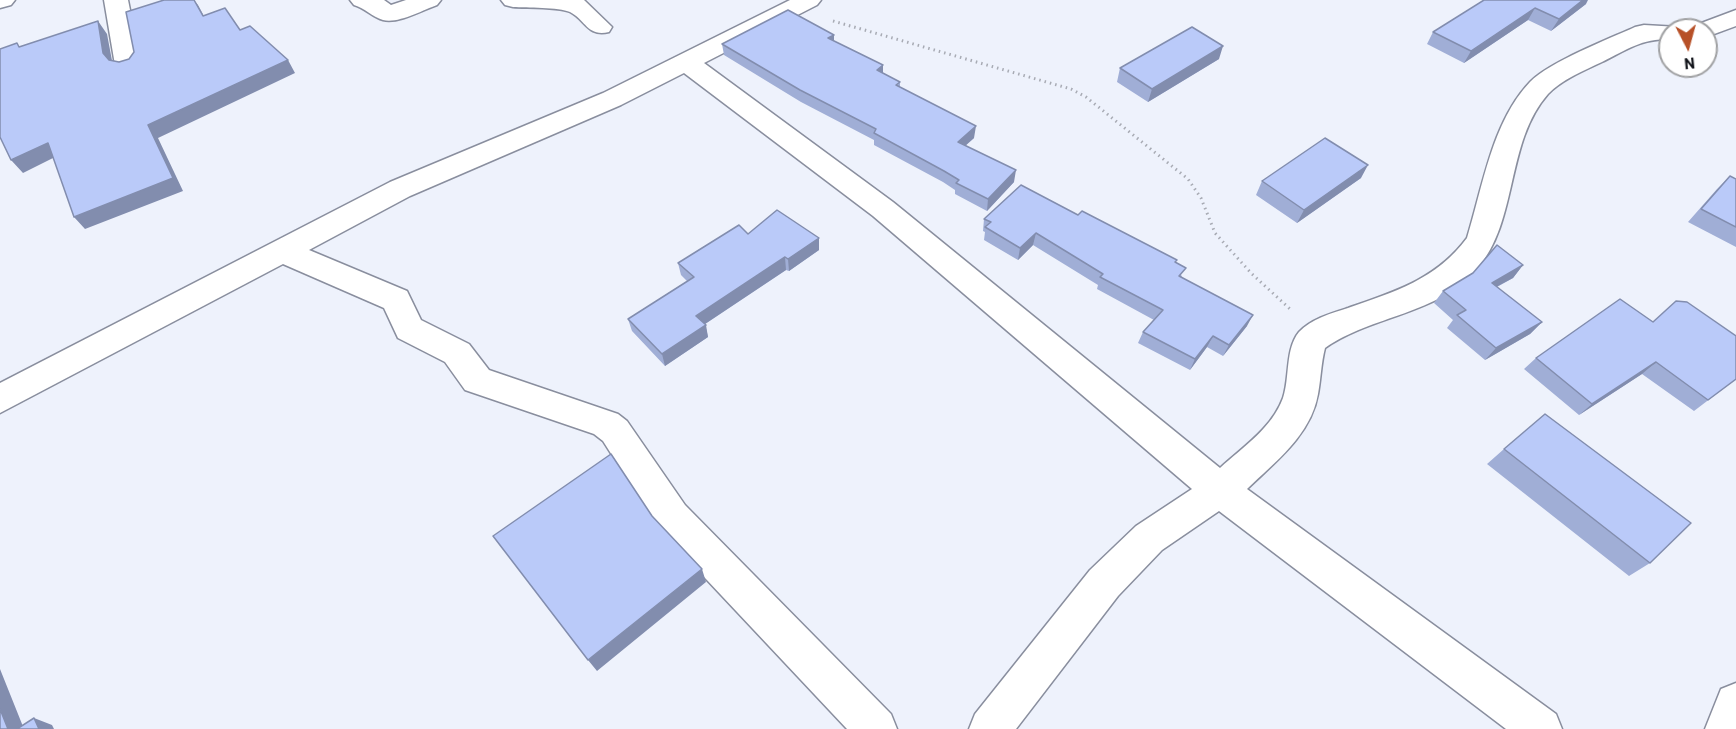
<!DOCTYPE html>
<html>
<head>
<meta charset="utf-8">
<style>
	body { margin:0 }
	#map { position:relative; width:1736px; height:729px; overflow:hidden; background:#eef2fc; font-family:Barlow,sans-serif }
	canvas { display:block }
	.north { position:absolute; left:1658px; top:18px; width:60px; height:60px; box-sizing:border-box; background:#fff; border:2px solid #a0a1a3; border-radius:50%; rotate:174deg; font-size:16px; font-weight:700; line-height:24px; text-align:center; color:#12141a }
	.north::after { content:''; display:block; margin:auto; width:21px; height:27px; background:#b75027; clip-path:polygon(50% 0,100% 100%,50% 72%,0 100%) }
</style>
</head>
<body>
<div id="map">
<canvas width="1736" height="729"></canvas>
<div class="north">N</div>
</div>
<script>
const ctx = document.querySelector('canvas').getContext('2d');
ctx.lineJoin = 'round';
function strokePath(path, color, width, dash) { ctx.strokeStyle = color; ctx.lineWidth = width; ctx.lineCap = dash ? 'butt' : 'round'; ctx.setLineDash(dash || []); ctx.stroke(path); }
function paint(path, color) { ctx.fillStyle = color; ctx.fill(path, 'evenodd'); }
const minor = new Path2D(`
	M 0,0 L 15,0 L 11,5 L 0,8 Z
	M 104,0 L 128,0 L 141,65 L 137,71 L 128,73 L 119,71 L 115,65 Z
	M 350,0 L 384,0 L 391,5 L 406,0 L 441,0 L 437,5 C 423,10 398,24 383,20 C 372,17 365,8 354,5 Z
	M 501,0 L 584,0 L 612,27 L 609,32 C 587,37 586,20 570,12 C 559,7 526,8 513,7 L 505,5 Z
	M 790,0 L 821,0 L 817,5 L 704,63 L 893,202 L 1220,468 C 1243,447 1272,428 1283,398 C 1290,378 1285,349 1299,332 C 1311,319 1332,313 1348,308 C 1394,292 1437,279 1467,238 C 1483,186 1492,122 1530,82 C 1549,62 1609,39 1635,27 L 1644,25 L 1679,27 L 1681,30 L 1670,30 L 1670,39 C 1641,39 1628,49 1602,62 C 1585,70 1561,80 1548,94 C 1505,143 1519,220 1477,269 C 1438,315 1372,315 1325,348 C 1321,363 1321,378 1318,394 C 1311,435 1275,462 1247,489 L 1556,714 L 1562,729 L 1506,729 L 1219,511 L 1162,550 L 1118,596 L 1016,729 L 969,729 L 975,714 L 1090,570 L 1136,526 L 1192,489 L 873,216 L 684,73 L 621,105 L 410,196 L 309,250 L 407,291 L 421,320 L 469,344 L 489,370 L 618,414 L 627,421 L 685,505 L 891,714 L 897,729 L 847,729 L 659,529 L 603,441 L 594,434 L 465,390 L 445,362 L 398,338 L 384,308 L 283,264 L 0,413 L 0,383 L 390,182 L 603,93 Z
	M 1736,10 L 1736,26 L 1706,37 L 1706,30 L 1693,30 L 1696,25 Z
	M 1736,683 L 1736,729 L 1705,729 L 1721,689 Z`);
strokePath(minor, '#898e9e', 3);
strokePath(new Path2D(`
	M 833,21 L 1071,89 L 1086,97 L 1188,179 L 1201,198 L 1215,233 L 1251,273 L 1291,310`), '#a8abb4', 3, [1.5, 4]);
paint(minor, '#fff');
paint(new Path2D(`
	M 1484,0 L 1586,4 L 1551,31 L 1528,20 L 1464,63 L 1427,44 L 1433,32 Z
	M 834,41 L 883,65 L 883,73 L 900,82 L 900,87 L 974,138 L 965,146 L 1014,182 L 987,211 L 955,194 L 955,190 L 943,182 L 874,145 L 874,140 L 801,102 L 724,55 L 722,44 Z
	M 1219,59 L 1148,102 L 1117,82 L 1120,68 Z
	M 1730,176 L 1736,179 L 1736,247 L 1688,222 L 1717,189 Z
	M 1361,178 L 1297,223 L 1256,195 L 1262,181 Z
	M 1078,215 L 1176,263 L 1182,277 L 1247,326 L 1223,356 L 1207,347 L 1190,370 L 1138,343 L 1143,332 L 1154,320 L 1097,289 L 1098,285 L 1033,245 L 1018,260 L 984,240 L 985,232 L 983,231 L 984,219 Z
	M 819,238 L 819,250 L 789,271 L 786,270 L 705,324 L 708,337 L 665,366 L 632,331 L 628,319 L 687,281 L 681,275 L 678,263 Z
	M 1523,265 L 1513,278 L 1497,287 L 1542,322 L 1530,334 L 1485,360 L 1447,328 L 1453,320 L 1434,303 L 1443,291 Z
	M 1620,299 L 1736,379 L 1694,411 L 1642,374 L 1579,415 L 1524,369 L 1536,358 Z
	M 1504,449 L 1650,563 L 1629,576 L 1487,464 Z`), '#a0aed6');
paint(new Path2D(`
	M 194,0 L 198,5 L 211,29 L 203,16 Z
	M 1583,0 L 1588,0 L 1586,4 L 1551,31 L 1559,19 Z
	M 1535,8 L 1528,20 L 1464,63 L 1471,51 Z
	M 98,21 L 107,34 L 113,66 L 103,53 Z
	M 834,35 L 834,46 L 828,38 Z
	M 1223,46 L 1219,59 L 1148,102 L 1152,89 Z
	M 288,60 L 295,73 L 158,138 L 183,191 L 85,229 L 74,217 L 148,125 Z
	M 883,65 L 883,76 L 877,70 Z
	M 976,126 L 974,138 L 956,154 L 958,142 Z
	M 48,143 L 59,155 L 23,173 L 11,160 Z
	M 1368,165 L 1361,178 L 1297,223 L 1304,210 Z
	M 1016,170 L 1014,182 L 987,211 L 988,199 Z
	M 1036,233 L 1033,245 L 1018,260 L 1020,248 Z
	M 819,238 L 819,250 L 789,271 L 788,259 Z
	M 785,257 L 786,270 L 699,328 L 696,316 Z
	M 1523,265 L 1513,278 L 1481,295 L 1492,283 Z
	M 1253,315 L 1247,326 L 1223,356 L 1229,345 Z
	M 1542,322 L 1530,334 L 1485,360 L 1496,348 Z
	M 706,325 L 708,337 L 665,366 L 662,354 Z
	M 1213,336 L 1207,347 L 1190,370 L 1195,359 Z
	M 1656,362 L 1642,374 L 1579,415 L 1592,404 Z
	M 702,569 L 706,582 L 597,671 L 588,660 Z
	M 0,669 L 24,729 L 8,729 L 0,709 Z
	M 34,718 L 52,725 L 54,729 L 39,729 Z`), '#828dae');
const building = new Path2D(`
	M 164,0 L 194,0 L 203,16 L 225,8 L 240,30 L 250,26 L 288,60 L 148,125 L 173,178 L 74,217 L 48,143 L 11,160 L 0,137 L 0,49 L 17,43 L 19,47 L 98,21 L 103,53 L 109,60 L 119,62 L 129,59 L 134,52 L 126,12 Z
	M 1484,0 L 1583,0 L 1559,19 L 1535,8 L 1471,51 L 1433,32 Z
	M 788,10 L 834,35 L 828,38 L 883,65 L 877,70 L 900,82 L 896,85 L 976,126 L 958,142 L 1016,170 L 988,199 L 956,183 L 959,180 L 944,171 L 874,133 L 876,129 L 800,90 L 722,44 Z
	M 1192,27 L 1223,46 L 1152,89 L 1120,68 Z
	M 1325,138 L 1368,165 L 1304,210 L 1262,181 Z
	M 1730,176 L 1736,179 L 1736,227 L 1701,209 Z
	M 1021,185 L 1078,215 L 1082,211 L 1177,260 L 1175,262 L 1186,268 L 1179,276 L 1253,315 L 1229,345 L 1213,336 L 1195,359 L 1143,332 L 1163,310 L 1100,277 L 1103,274 L 1036,233 L 1020,248 L 985,227 L 991,222 L 984,219 Z
	M 777,210 L 819,238 L 788,259 L 785,257 L 696,316 L 706,325 L 662,354 L 628,319 L 694,277 L 678,263 L 739,225 L 748,234 Z
	M 1497,245 L 1523,265 L 1492,283 L 1542,322 L 1496,348 L 1457,315 L 1466,310 L 1443,291 L 1473,273 Z
	M 1620,299 L 1653,322 L 1676,301 L 1687,302 L 1736,336 L 1736,379 L 1708,400 L 1656,362 L 1592,404 L 1536,358 Z
	M 1545,414 L 1691,523 L 1650,563 L 1504,449 Z
	M 611,454 L 652,516 L 702,569 L 588,660 L 493,536 Z
	M 0,709 L 8,729 L 0,729 Z
	M 34,718 L 39,729 L 17,729 Z`);
paint(building, '#bacaf9');
strokePath(building, '#828dae', 1.5);
</script>
</body>
</html>
